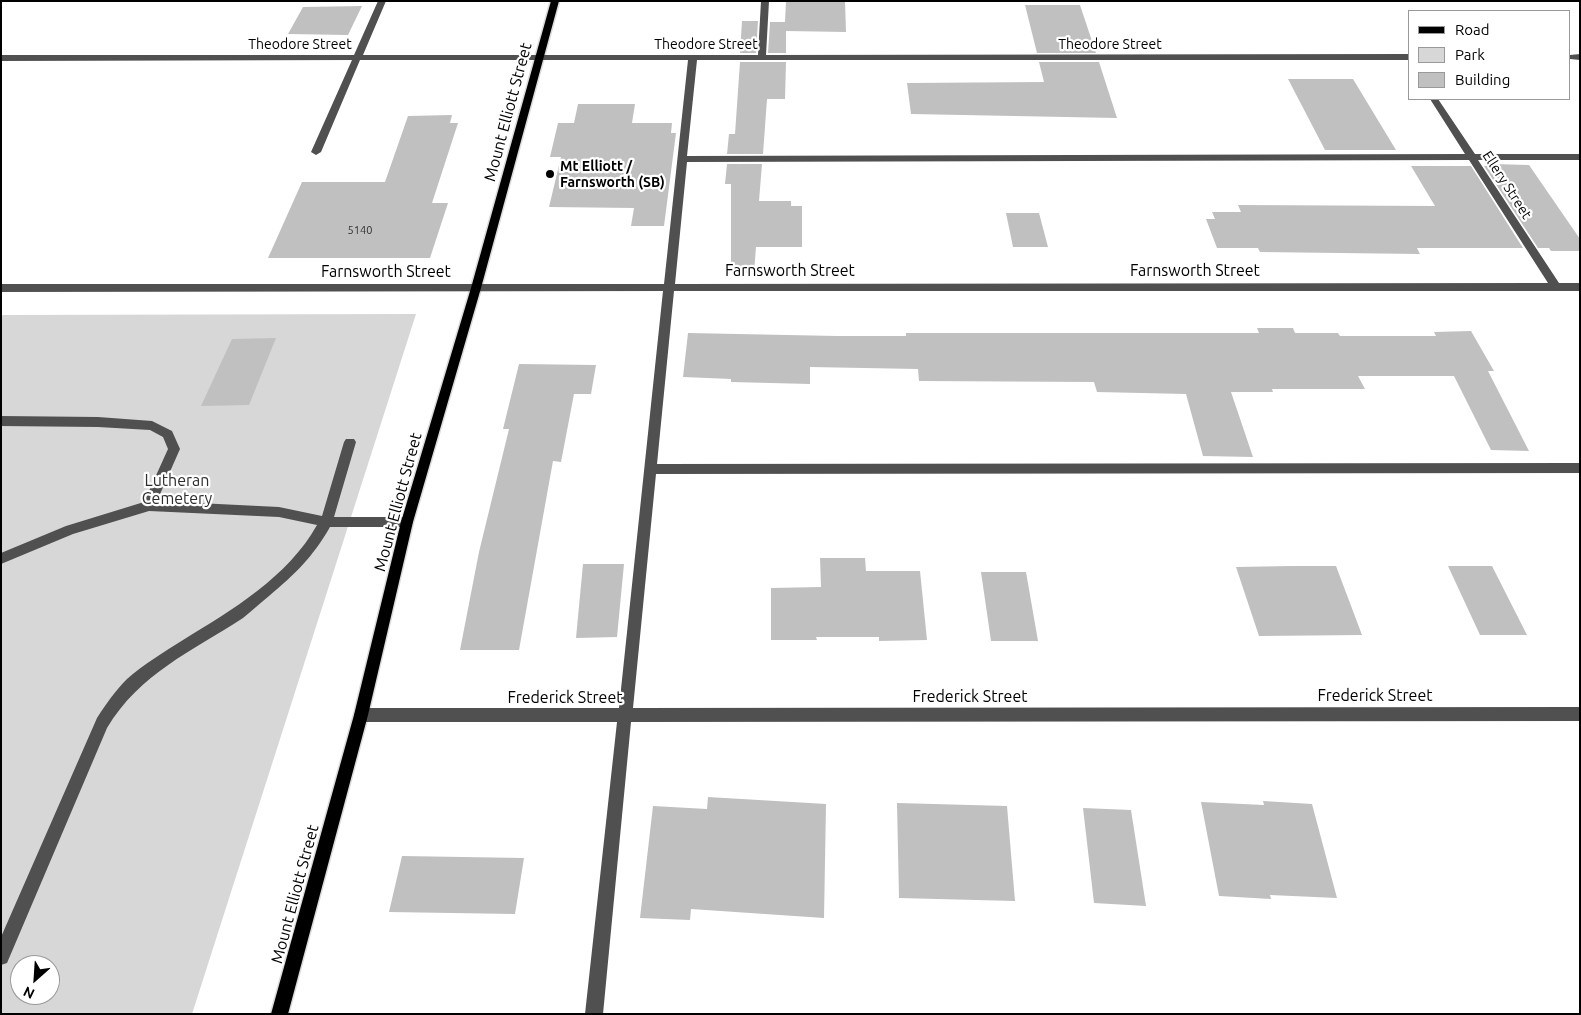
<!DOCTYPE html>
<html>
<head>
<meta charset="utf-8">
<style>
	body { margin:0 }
	#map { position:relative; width:1581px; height:1015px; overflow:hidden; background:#fff; font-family:Ubuntu,sans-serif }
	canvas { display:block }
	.frame { position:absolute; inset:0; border:2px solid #000; pointer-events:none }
	.legend { position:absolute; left:1408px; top:10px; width:162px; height:90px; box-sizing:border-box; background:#fff; border:1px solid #999; margin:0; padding:6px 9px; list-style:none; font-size:15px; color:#000 }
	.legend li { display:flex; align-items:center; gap:10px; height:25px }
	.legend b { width:25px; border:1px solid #999 }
	.north { position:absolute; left:10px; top:955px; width:50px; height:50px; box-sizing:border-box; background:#fff; border:1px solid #999; border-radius:50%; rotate:206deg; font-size:14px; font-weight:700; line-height:20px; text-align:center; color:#000 }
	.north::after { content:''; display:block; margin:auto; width:18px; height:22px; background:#000; clip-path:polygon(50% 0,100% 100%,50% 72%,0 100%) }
</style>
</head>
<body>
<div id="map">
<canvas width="1581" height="1015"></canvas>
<div class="frame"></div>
<ul class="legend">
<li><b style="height:6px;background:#000"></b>Road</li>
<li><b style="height:14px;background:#d7d7d7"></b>Park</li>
<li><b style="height:14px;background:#c0c0c0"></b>Building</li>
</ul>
<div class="north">N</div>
</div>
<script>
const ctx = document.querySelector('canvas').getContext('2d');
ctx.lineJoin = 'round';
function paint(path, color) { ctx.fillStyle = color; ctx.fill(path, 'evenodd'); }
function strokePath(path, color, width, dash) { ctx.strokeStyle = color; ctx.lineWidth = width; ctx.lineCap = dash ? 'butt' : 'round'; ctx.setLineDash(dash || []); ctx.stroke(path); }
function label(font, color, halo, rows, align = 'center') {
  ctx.font = font + ' Ubuntu,sans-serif'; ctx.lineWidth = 4.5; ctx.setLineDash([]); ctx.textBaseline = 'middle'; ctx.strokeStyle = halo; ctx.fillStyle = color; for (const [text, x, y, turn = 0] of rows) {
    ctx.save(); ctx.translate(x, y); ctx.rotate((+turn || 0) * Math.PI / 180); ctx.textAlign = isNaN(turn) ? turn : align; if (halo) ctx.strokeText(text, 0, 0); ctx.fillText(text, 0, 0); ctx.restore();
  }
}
paint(new Path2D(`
	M 416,314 L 192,1014 L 1,1014 L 1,315 ZM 20,965 L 50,965 L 50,995 L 20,995 Z`), '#d7d7d7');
paint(new Path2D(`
	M 786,1 L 845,1 L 846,32 L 786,31 L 786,53 L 768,53 L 770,22 L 785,22 Z
	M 1025,5 L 1080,5 L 1096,53 L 1037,53 Z
	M 362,6 L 348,35 L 288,34 L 303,7 Z
	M 742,21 L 758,21 L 756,53 L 740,53 Z
	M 740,62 L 786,62 L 785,99 L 767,99 L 763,154 L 727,154 L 729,134 L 735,134 Z
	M 1039,62 L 1099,62 L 1117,118 L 911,114 L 907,83 L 1044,82 Z
	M 1288,79 L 1353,79 L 1396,150 L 1325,150 Z
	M 578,104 L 635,104 L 632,123 L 672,123 L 671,133 L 676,133 L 664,226 L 631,226 L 634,208 L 549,207 L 561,157 L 550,157 L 558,123 L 574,123 Z
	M 452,115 L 450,123 L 458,123 L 432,203 L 448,203 L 430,258 L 268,258 L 302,182 L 385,182 L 408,116 Z
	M 727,164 L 762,164 L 759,201 L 791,201 L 791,206 L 802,206 L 802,247 L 756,247 L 754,273 L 731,272 L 731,184 L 725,184 Z
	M 1492,164 L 1529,165 L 1580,239 L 1580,251 L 1551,251 L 1549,248 L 1538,248 L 1484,166 L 1493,166 Z
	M 1411,166 L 1471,166 L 1523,248 L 1417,248 L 1420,254 L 1260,252 L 1258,248 L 1217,248 L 1206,219 L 1215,219 L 1212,212 L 1241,212 L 1238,205 L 1435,206 Z
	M 1006,213 L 1039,213 L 1048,247 L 1013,247 Z
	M 1257,328 L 1293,328 L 1295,333 L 1338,333 L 1340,336 L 1436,336 L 1434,332 L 1471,331 L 1494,371 L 1488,371 L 1529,451 L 1491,450 L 1454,376 L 1358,376 L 1365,389 L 1272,389 L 1273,392 L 1231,392 L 1253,457 L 1203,456 L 1186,394 L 1097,392 L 1094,382 L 919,381 L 918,369 L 810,367 L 810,384 L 731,382 L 731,379 L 683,377 L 688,333 L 837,336 L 906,336 L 906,333 L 1259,333 Z
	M 276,338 L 249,405 L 201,406 L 232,339 Z
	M 519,364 L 596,365 L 591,394 L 574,394 L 561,462 L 553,461 L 519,650 L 460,650 L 479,552 L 509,429 L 503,429 Z
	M 820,558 L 865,558 L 866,571 L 920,571 L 927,640 L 879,641 L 879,637 L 816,637 L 817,640 L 771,640 L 771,588 L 821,587 Z
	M 583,564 L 624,564 L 617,637 L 576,638 Z
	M 1291,566 L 1336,566 L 1362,635 L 1259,636 L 1236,567 Z
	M 1448,566 L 1492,566 L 1527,635 L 1480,635 Z
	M 981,572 L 1026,572 L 1038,641 L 991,641 Z
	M 708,797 L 826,804 L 824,918 L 691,909 L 690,920 L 640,918 L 653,806 L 707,809 Z
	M 1263,801 L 1312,804 L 1337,898 L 1270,895 L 1271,899 L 1219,896 L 1201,802 L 1264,805 Z
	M 897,803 L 1007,806 L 1015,901 L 899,898 Z
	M 1083,808 L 1131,810 L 1146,906 L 1094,903 Z
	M 402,856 L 524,858 L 515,914 L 389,912 Z`), '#c0c0c0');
const major = new Path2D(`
	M 551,1 L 559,1 L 481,288 L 413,522 L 368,715 L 288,1014 L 271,1014 L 354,715 L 401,522 L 471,288 Z`);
strokePath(major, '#dbdbdb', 3);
paint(new Path2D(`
	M 378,1 L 386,1 L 363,55 L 758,55 L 761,1 L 769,1 L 766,55 L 1410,54 L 1410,60 L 697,60 L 687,156 L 1465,154 L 1430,99 L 1438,99 L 1475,154 L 1580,154 L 1580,160 L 1478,160 L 1559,283 L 1580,283 L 1580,291 L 674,291 L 657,464 L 1580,463 L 1580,473 L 656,474 L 633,708 L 1580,707 L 1580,721 L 631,722 L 603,1014 L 585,1014 L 617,722 L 361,722 L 356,720 L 354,715 L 356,710 L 361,708 L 619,708 L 663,291 L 1,292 L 1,284 L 664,284 L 688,60 L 360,60 L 321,152 L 316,155 L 311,152 L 352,60 L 1,61 L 1,55 L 354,55 ZM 1469,160 L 1548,283 L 675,284 L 687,162 Z
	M 1580,54 L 1580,60 L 1570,59 L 1570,55 Z
	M 1,416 L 98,417 L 152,421 L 172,431 L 180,449 L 157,501 L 279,507 L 322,516 L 344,442 L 346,439 L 354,439 L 356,442 L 334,517 L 407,517 L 411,518 L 413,522 L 411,526 L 407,527 L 330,527 C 312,558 296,573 269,596 C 260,603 252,611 243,618 C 191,652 140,673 107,728 L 7,963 L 1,965 L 1,937 L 97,718 C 106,704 115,691 127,679 C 144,664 164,652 183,640 C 232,610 288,577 317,525 L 279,517 L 149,511 L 73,534 L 1,564 L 1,553 L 66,526 L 144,502 L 168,449 L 163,437 L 150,430 L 98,427 L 1,426 Z`), '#505050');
paint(major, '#000');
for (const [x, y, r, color] of [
	[550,174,5,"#000"]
]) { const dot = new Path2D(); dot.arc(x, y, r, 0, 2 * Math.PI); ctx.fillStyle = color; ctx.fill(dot); strokePath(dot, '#fff', 2); }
label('11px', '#303030', null, [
	["5140",360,230]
]);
label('14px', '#000', '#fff', [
	["Theodore Street",300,44],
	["Theodore Street",706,44],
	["Theodore Street",1110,44],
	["Ellery Street",1507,185,57]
]);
label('bold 14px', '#000', '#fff', [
	["Mt Elliott /",560,166],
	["Farnsworth (SB)",560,182]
], 'left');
label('16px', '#000', '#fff', [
	["Mount Elliott Street",508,112,-75],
	["Farnsworth Street",790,271],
	["Farnsworth Street",1195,271],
	["Farnsworth Street",386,272],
	["Mount Elliott Street",398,502,-75],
	["Frederick Street",1375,696],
	["Frederick Street",970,697],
	["Frederick Street",565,698],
	["Mount Elliott Street",295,894,-75]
]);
label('16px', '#2e2e2e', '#fff', [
	["Lutheran",177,481],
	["Cemetery",177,499]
]);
</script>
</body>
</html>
